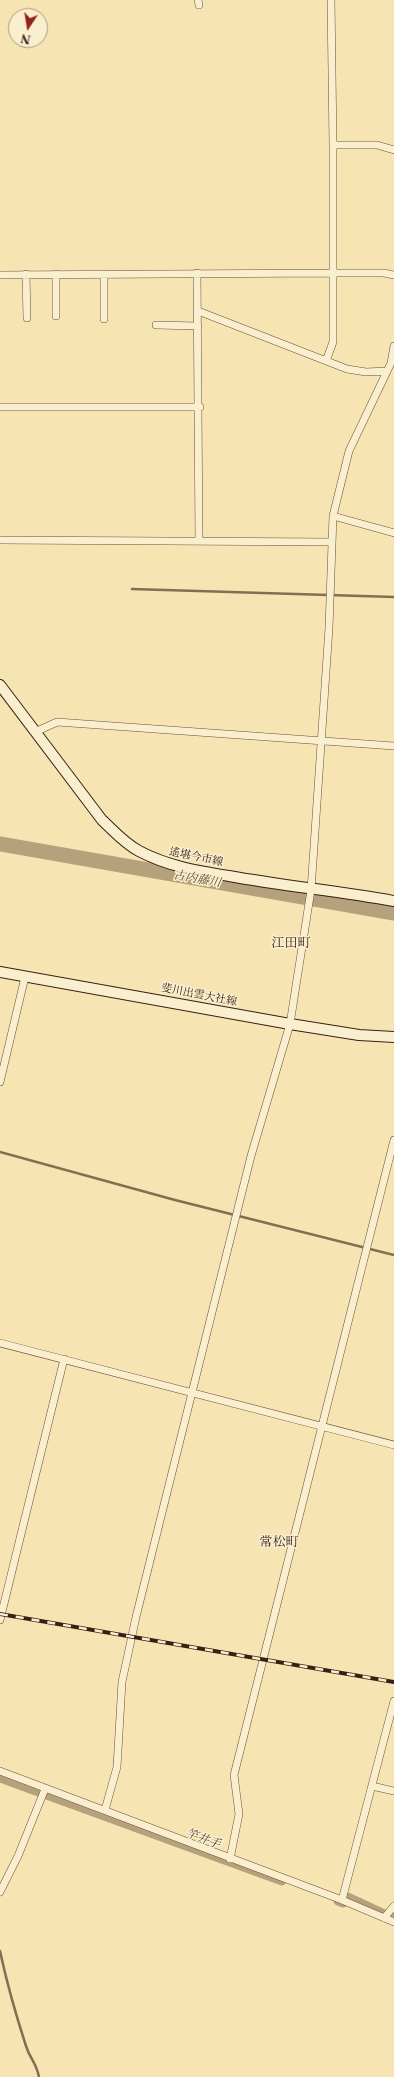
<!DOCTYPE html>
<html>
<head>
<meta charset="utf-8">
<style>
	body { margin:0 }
	#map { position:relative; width:394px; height:2077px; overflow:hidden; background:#f6e5b2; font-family:"Libre Caslon Text",serif }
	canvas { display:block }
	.north { position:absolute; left:8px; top:8px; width:40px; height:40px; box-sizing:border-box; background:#f9eecd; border:1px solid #ac9b83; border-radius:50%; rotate:192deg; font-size:11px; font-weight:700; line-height:16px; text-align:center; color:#381f15 }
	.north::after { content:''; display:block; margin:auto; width:14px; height:18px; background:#8f2418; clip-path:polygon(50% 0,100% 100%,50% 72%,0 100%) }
</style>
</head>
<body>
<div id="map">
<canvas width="394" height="2077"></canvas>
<div class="north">N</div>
</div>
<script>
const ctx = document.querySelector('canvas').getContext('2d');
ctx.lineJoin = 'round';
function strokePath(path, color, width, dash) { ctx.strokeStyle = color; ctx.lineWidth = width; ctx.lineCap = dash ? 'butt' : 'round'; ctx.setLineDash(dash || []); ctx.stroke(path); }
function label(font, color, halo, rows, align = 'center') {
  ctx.font = font + ' "Libre Caslon Text","Noto Serif JP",serif'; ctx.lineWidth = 3; ctx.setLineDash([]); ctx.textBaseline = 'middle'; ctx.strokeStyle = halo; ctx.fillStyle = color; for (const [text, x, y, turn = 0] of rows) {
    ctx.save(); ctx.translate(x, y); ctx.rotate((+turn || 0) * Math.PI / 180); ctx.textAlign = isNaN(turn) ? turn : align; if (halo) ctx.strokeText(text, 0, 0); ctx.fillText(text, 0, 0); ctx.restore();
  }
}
strokePath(new Path2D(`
	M 132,589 L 394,597
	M 0,1152 L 175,1200 L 394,1255
	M 0,1951 C 7,1984 16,2015 26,2046 C 30,2059 36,2062 39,2077`), '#836e53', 2.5);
strokePath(new Path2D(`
	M 0,1778 L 282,1881
	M 338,1901 L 343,1903 L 348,1897 L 393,1918`), '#b5a27d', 9);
strokePath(new Path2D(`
	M 0,844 L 394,913`), '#b5a27d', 15);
const street = new Path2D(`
	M 198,0 L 199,5
	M 333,145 L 377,145 L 394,150
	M 197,273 L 199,541
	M 26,274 L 27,318
	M 56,274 L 56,316
	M 104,274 L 104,319
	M 0,275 L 332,273 L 384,273 L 394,275
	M 198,311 L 347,369 L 366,372 L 387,371
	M 156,325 L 198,326
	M 326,361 L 333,342 L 333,145 L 331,0
	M 0,407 L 200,407
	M 333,516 L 394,533
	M 0,540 L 332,542
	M 35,732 L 57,722 L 394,746
	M 0,1082 L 25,977
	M 0,1343 L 394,1445
	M 0,1620 L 64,1359
	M 0,1771 L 342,1900 L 394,1922
	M 372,1786 L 394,1791
	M 105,1810 L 117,1767 L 122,1682 L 136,1617 L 251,1156 L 290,1024 L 311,890 L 329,628 L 333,516 L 349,451 L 391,363 L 394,346
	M 230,1859 L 239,1814 L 234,1775 L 394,1140
	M 0,1892 L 18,1856 L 45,1789
	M 342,1900 L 394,1701
	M 384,1918 L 394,1906`);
const secondary = new Path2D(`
	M 0,685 L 102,820 C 114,831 124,843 139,851 C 167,866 198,871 229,876 C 284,886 339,891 394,901
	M 0,972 L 290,1024 L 359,1035 L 394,1037`);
strokePath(street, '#68503c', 8);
strokePath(secondary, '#381f15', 12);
strokePath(street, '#f9eecd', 7);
strokePath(secondary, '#f9eecd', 10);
const rail = new Path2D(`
	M 0,1614 L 394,1682`);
strokePath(rail, '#381f15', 4);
strokePath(rail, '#f9eecd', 2.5, [8]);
label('11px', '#381f15', '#f9eecd', [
	["遙堪今市線",196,857,12],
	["斐川出雲大社線",199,995,11]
]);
label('italic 12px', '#644d39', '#f9eecd', [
	["古内藤川",197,879,10],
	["竿井手",203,1839,20]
]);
label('13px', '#381f15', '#f9eecd', [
	["江田町",291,943],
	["常松町",279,1542]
]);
</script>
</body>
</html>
